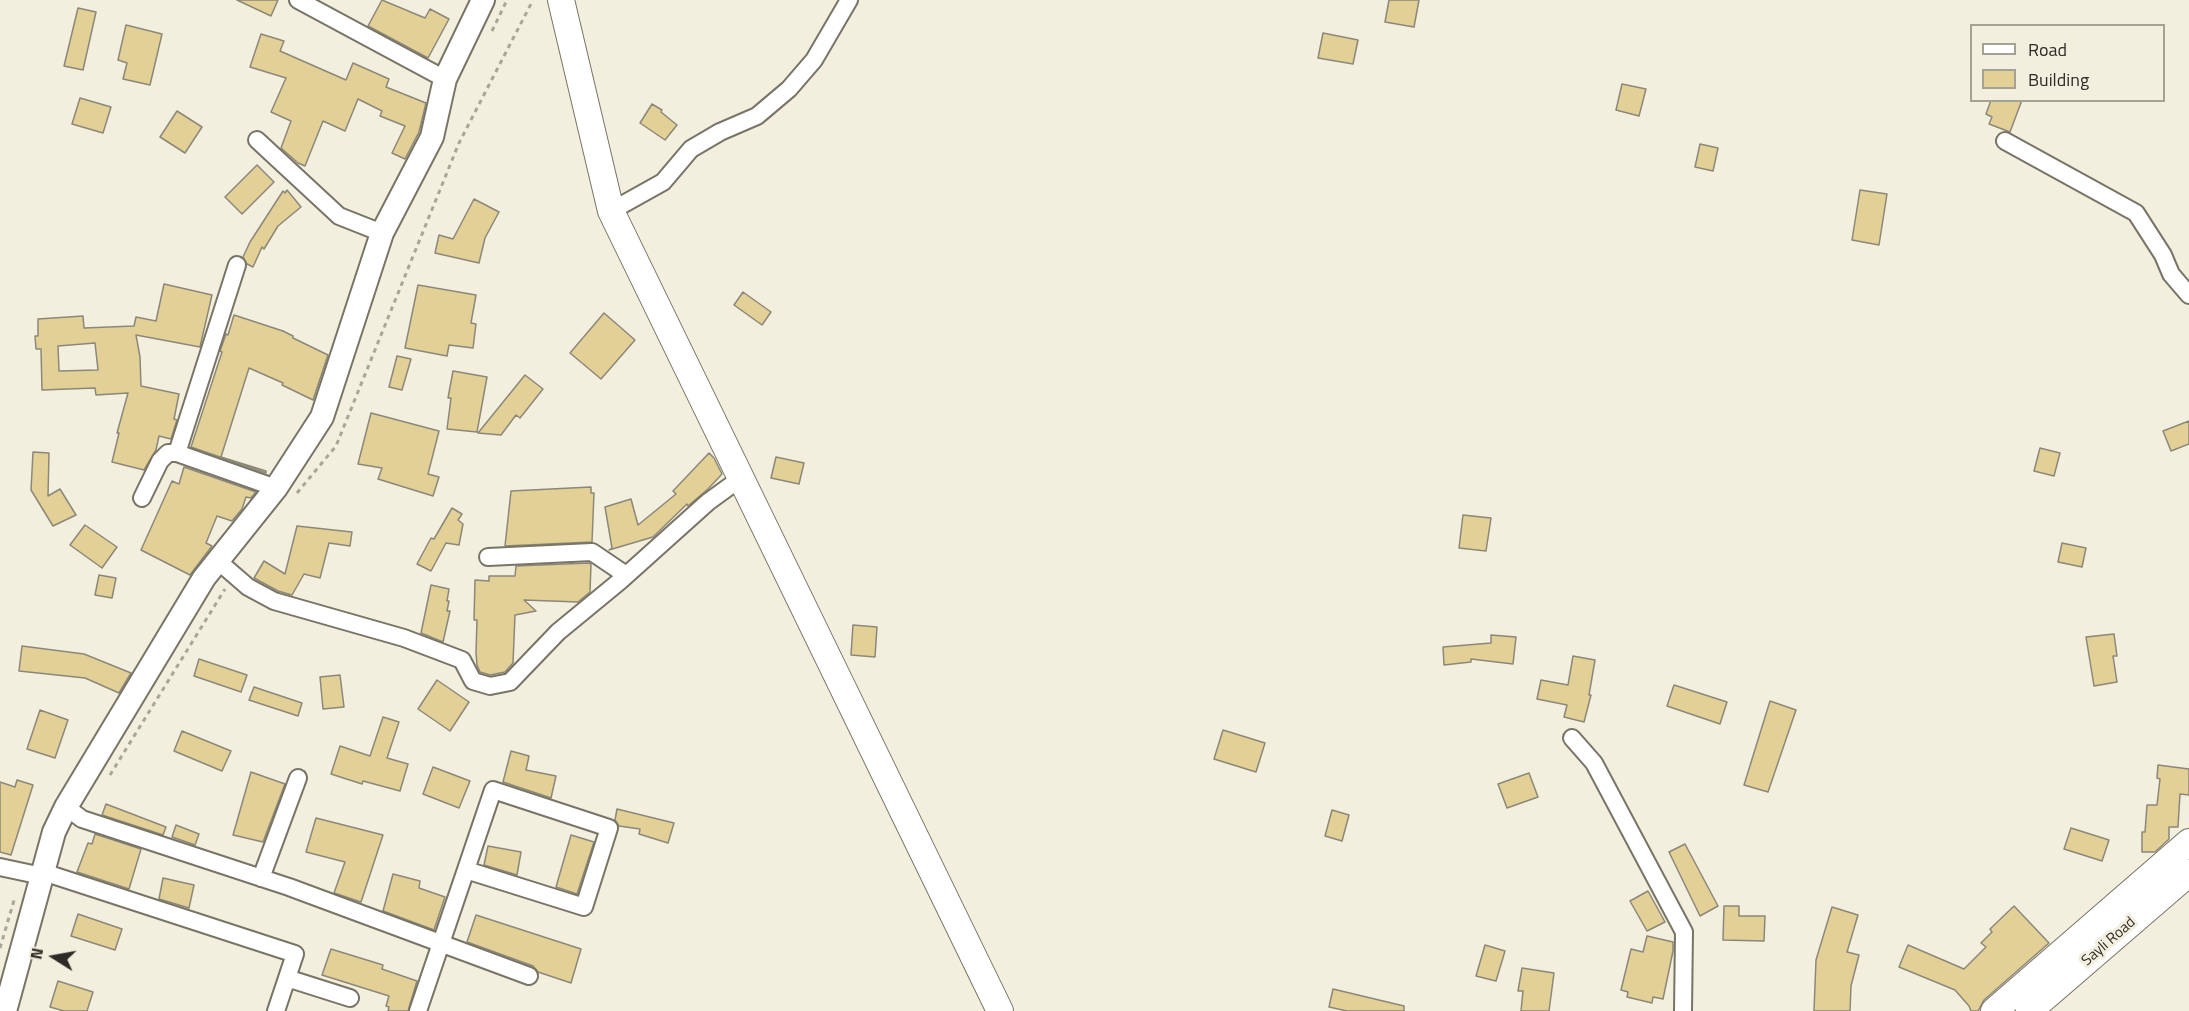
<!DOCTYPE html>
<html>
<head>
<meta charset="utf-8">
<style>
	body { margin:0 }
	#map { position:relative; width:2189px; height:1011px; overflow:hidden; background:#f3efdf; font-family:"Titillium Web",sans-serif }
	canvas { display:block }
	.legend { position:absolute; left:1970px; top:24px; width:195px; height:78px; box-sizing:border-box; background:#f3efdf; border:2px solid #a4a195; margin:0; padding:8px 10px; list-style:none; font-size:18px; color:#2d2b25 }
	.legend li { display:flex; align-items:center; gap:12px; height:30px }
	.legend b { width:30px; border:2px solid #a4a195 }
	.north { position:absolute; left:24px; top:927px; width:60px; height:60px; -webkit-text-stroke:4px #f3efdf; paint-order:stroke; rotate:281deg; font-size:16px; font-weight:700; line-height:24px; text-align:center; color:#2d2b25 }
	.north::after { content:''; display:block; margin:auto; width:21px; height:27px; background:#2d2b25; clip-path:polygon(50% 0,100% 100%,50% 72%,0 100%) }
</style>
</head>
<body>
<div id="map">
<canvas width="2189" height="1011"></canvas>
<ul class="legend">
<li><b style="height:8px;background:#fff"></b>Road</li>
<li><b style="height:16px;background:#e2d096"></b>Building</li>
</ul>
<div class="north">N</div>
</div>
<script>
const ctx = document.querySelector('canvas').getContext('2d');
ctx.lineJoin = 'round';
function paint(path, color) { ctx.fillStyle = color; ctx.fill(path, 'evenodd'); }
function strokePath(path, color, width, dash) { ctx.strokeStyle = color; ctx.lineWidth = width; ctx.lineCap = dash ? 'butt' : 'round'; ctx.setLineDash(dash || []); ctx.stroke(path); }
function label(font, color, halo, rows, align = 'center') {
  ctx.font = font + ' "Titillium Web",sans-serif'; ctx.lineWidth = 6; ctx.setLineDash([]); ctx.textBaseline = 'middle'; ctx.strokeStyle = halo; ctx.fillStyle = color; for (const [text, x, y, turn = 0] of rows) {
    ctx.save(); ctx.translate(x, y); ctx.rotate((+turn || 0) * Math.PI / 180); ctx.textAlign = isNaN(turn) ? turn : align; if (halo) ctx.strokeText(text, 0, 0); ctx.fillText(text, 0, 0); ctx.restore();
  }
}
const building = new Path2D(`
	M 237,0 L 278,0 L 271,16 Z
	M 382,0 L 425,18 L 430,9 L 449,19 L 428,58 L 368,26 Z
	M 1389,0 L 1419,0 L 1414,27 L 1385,22 Z
	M 78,8 L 96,12 L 83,70 L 64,66 Z
	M 126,25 L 162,34 L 150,85 L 123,79 L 127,63 L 118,60 Z
	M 1323,33 L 1358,40 L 1353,64 L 1318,58 Z
	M 261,34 L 284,41 L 280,51 L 346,80 L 353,63 L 389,79 L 386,87 L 426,103 L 419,132 L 405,159 L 392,153 L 405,126 L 380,116 L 382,111 L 358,99 L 345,131 L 323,121 L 305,166 L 298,163 L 281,148 L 291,121 L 271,112 L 286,78 L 250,67 Z
	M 1622,84 L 1646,89 L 1639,116 L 1616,110 Z
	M 80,98 L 111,107 L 103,133 L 72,124 Z
	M 1991,100 L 2022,100 L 2010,132 L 1989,124 L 1992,117 L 1986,114 Z
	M 652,104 L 662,110 L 661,112 L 677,125 L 665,140 L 640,123 Z
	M 177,111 L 202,127 L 185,153 L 160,137 Z
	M 1700,144 L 1718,148 L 1713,171 L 1695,167 Z
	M 257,165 L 274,182 L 242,214 L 225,197 Z
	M 287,190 L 301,207 L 278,226 L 264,249 L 262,247 L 253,267 L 247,264 L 243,257 L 250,242 L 283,191 L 285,193 Z
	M 1860,190 L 1887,194 L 1879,245 L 1852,240 Z
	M 474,199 L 499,212 L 485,238 L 479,263 L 435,253 L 439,235 L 453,239 Z
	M 164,284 L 212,295 L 200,347 L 136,335 L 140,357 L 141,386 L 179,394 L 174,419 L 177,420 L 171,439 L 159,436 L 156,450 L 144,470 L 112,462 L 119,433 L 117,433 L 128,393 L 96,395 L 95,388 L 42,390 L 41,349 L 36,349 L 35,336 L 38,336 L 38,319 L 83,316 L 84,328 L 134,326 L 136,317 L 156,321 ZM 95,343 L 98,370 L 59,371 L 58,346 Z
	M 418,285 L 476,295 L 471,323 L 476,324 L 473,348 L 449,345 L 447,356 L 405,348 Z
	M 743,292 L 771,312 L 762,325 L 734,305 Z
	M 604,313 L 635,340 L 601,379 L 570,353 Z
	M 234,315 L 283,331 L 293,336 L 293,338 L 328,355 L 313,400 L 282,385 L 283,383 L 249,368 L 221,457 L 266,471 L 266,473 L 191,447 L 222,352 L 220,351 L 226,334 L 228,335 Z
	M 397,356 L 411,359 L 402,390 L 389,387 Z
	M 453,371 L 487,377 L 477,432 L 447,429 L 451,398 L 448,398 Z
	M 525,375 L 543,389 L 520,418 L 516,415 L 501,435 L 478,433 Z
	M 371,413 L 439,431 L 428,474 L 439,477 L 433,496 L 378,479 L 382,468 L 358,464 Z
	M 2189,421 L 2189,444 L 2171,451 L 2163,431 Z
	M 2040,448 L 2060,453 L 2054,476 L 2034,471 Z
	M 33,452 L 49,453 L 48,496 L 60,489 L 76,515 L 53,526 L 31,490 Z
	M 709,453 L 714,458 L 722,474 L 708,489 L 688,506 L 687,504 L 653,537 L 609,550 L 612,548 L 605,507 L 631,499 L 638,525 L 676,494 L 673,491 Z
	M 776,457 L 804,463 L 799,484 L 771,478 Z
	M 184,467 L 256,492 L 251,498 L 246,497 L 242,509 L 232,521 L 217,516 L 206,543 L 212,546 L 190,575 L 141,550 L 172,481 L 179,484 Z
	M 591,487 L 591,493 L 594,493 L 592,542 L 505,546 L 511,491 Z
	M 452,508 L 462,514 L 458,520 L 463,524 L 459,545 L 446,543 L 431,571 L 417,564 L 431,538 L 434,539 Z
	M 1463,515 L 1491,518 L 1486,551 L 1459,548 Z
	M 85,525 L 117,547 L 102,568 L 70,545 Z
	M 297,526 L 352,532 L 350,546 L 329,543 L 320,578 L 304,574 L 292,595 L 278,591 L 254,578 L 264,561 L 285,574 Z
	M 2062,543 L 2086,548 L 2082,567 L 2058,562 Z
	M 589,563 L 591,564 L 590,592 L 578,602 L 524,600 L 536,611 L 515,615 L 513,663 L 505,672 L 490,675 L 480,672 L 477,665 L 476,653 L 477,620 L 474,620 L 475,580 L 489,581 L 489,576 L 515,576 L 516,566 Z
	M 99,575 L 116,578 L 112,598 L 95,595 Z
	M 431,585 L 449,589 L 447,601 L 449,601 L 447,611 L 450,611 L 443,642 L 421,633 Z
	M 853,625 L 877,627 L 875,657 L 851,655 Z
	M 2114,634 L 2117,656 L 2113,656 L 2117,682 L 2094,686 L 2086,637 Z
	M 1491,635 L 1516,637 L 1513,664 L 1471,659 L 1471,662 L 1444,665 L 1443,647 L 1491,643 Z
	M 22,646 L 84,654 L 131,673 L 119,693 L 85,678 L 19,671 Z
	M 1573,656 L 1595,660 L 1589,695 L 1591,695 L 1584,722 L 1564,717 L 1567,705 L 1537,699 L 1541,680 L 1568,685 Z
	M 199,659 L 247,675 L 241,692 L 194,676 Z
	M 340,675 L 344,707 L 323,709 L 320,677 Z
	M 437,680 L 469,702 L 450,731 L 418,709 Z
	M 1674,685 L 1727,702 L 1720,724 L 1667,706 Z
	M 254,687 L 302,703 L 298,716 L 249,700 Z
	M 1770,701 L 1796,710 L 1768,792 L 1744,785 Z
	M 40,710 L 68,720 L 55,758 L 27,749 Z
	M 383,717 L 399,722 L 387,758 L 408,764 L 400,791 L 363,781 L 362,784 L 331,774 L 340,746 L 370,756 Z
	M 1223,730 L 1265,743 L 1256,772 L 1214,759 Z
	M 182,731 L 231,751 L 222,771 L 174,751 Z
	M 511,751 L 529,756 L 526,770 L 556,776 L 551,798 L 503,782 Z
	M 2158,765 L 2189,769 L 2189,795 L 2180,794 L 2178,827 L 2169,827 L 2169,839 L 2155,852 L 2142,852 L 2142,832 L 2145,832 L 2147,805 L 2157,805 L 2160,779 L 2157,778 Z
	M 433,767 L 470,781 L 459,808 L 423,794 Z
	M 251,772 L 285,784 L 263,842 L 233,835 Z
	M 1529,773 L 1538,797 L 1507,808 L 1498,784 Z
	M 17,780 L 33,785 L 11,855 L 0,852 L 0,782 L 15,787 Z
	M 106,804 L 166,827 L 163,835 L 102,815 Z
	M 617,809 L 674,823 L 668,843 L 639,834 L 640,829 L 619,826 L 615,820 Z
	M 1332,810 L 1349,815 L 1342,841 L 1325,836 Z
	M 316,818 L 383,835 L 361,902 L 334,893 L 345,862 L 306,852 Z
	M 176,825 L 199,834 L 195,845 L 172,837 Z
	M 2071,828 L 2109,840 L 2102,861 L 2064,849 Z
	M 95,834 L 141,849 L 129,889 L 77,872 L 88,843 L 92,844 Z
	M 571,835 L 594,842 L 577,894 L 556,887 Z
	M 1685,844 L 1718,906 L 1700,916 L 1669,852 Z
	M 488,846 L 521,852 L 517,875 L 484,865 Z
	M 393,874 L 420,881 L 419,888 L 445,897 L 434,930 L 383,911 Z
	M 163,878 L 194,885 L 189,908 L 159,899 Z
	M 1648,891 L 1665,922 L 1647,931 L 1630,901 Z
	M 1724,906 L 1739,906 L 1739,916 L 1765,916 L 1764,941 L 1723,940 Z
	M 2014,906 L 2049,943 L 1984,1000 L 1978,1011 L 1971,1011 L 1969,1006 L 1955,990 L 1899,967 L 1908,945 L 1964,969 L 1986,947 L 1981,943 L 1992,932 L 1990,929 Z
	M 1832,907 L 1858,915 L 1847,952 L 1859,955 L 1851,986 L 1850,1011 L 1814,1011 L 1816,960 Z
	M 78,914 L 122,929 L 115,950 L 71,936 Z
	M 476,915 L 581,949 L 571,983 L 538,972 L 533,966 L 467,942 Z
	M 1647,936 L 1673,942 L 1673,951 L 1663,999 L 1653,997 L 1652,1003 L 1627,997 L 1628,992 L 1621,990 L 1631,949 L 1643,952 Z
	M 1485,945 L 1505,951 L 1496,981 L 1476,976 Z
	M 331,949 L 383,965 L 382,969 L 417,981 L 408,1011 L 388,1011 L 389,1007 L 386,1006 L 389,996 L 322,975 Z
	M 1522,968 L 1554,973 L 1549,1011 L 1521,1011 L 1523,991 L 1518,991 Z
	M 58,981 L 93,992 L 87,1011 L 64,1011 L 50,1007 Z
	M 1333,989 L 1404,1006 L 1404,1011 L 1347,1011 L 1329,1007 Z`);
paint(building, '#e2d096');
strokePath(building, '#8c8879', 1.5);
const street = new Path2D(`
	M 298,0 L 445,79
	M 257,140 L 339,216 L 382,233
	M 2005,141 L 2136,213 L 2163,255 L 2171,274 L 2189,295
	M 611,211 L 663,182 L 691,149 L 720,132 L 757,116 L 789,89 L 814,60 L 849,0
	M 237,265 L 177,453 L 276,488
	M 142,498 L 160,461 L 168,453 L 177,453
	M 488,557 L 592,552 L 626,575
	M 218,561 L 248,587 L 274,601 L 404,638 L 462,660 L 473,681 L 490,686 L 510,682 L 558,632 L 620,581 L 708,502 L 741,478
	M 1572,738 L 1594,763 L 1684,932 L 1683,1011
	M 66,807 L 82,819 L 289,887 L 529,976
	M 0,867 L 42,876
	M 43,872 L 295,954 L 276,1011
	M 261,878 L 298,778
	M 287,978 L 350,998
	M 418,1011 L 493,790 L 609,828 L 584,907 L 466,870`);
const secondary = new Path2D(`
	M 5,1011 L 54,832 L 66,807 L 204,578 L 276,488 L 322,417 L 382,233 L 432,137 L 445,79 L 483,0`);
const primary = new Path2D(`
	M 561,0 L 611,211 L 1000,1011
	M 1994,1011 L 2189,842
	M 2029,1011 L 2189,873`);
strokePath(street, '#787466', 20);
strokePath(secondary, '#787466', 26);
strokePath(primary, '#787466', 28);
strokePath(new Path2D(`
	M 492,31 L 507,0
	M 297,493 L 336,446 L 459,143 L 533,0
	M 110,775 L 225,589
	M 0,948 L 15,897`), '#a8a599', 3, [4.5, 4.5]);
strokePath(street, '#fff', 16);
strokePath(secondary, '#fff', 22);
strokePath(primary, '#fff', 26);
label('15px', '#2d2b25', '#f3efdf', [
	["Sayli Road",2109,942,-41]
]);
</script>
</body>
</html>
